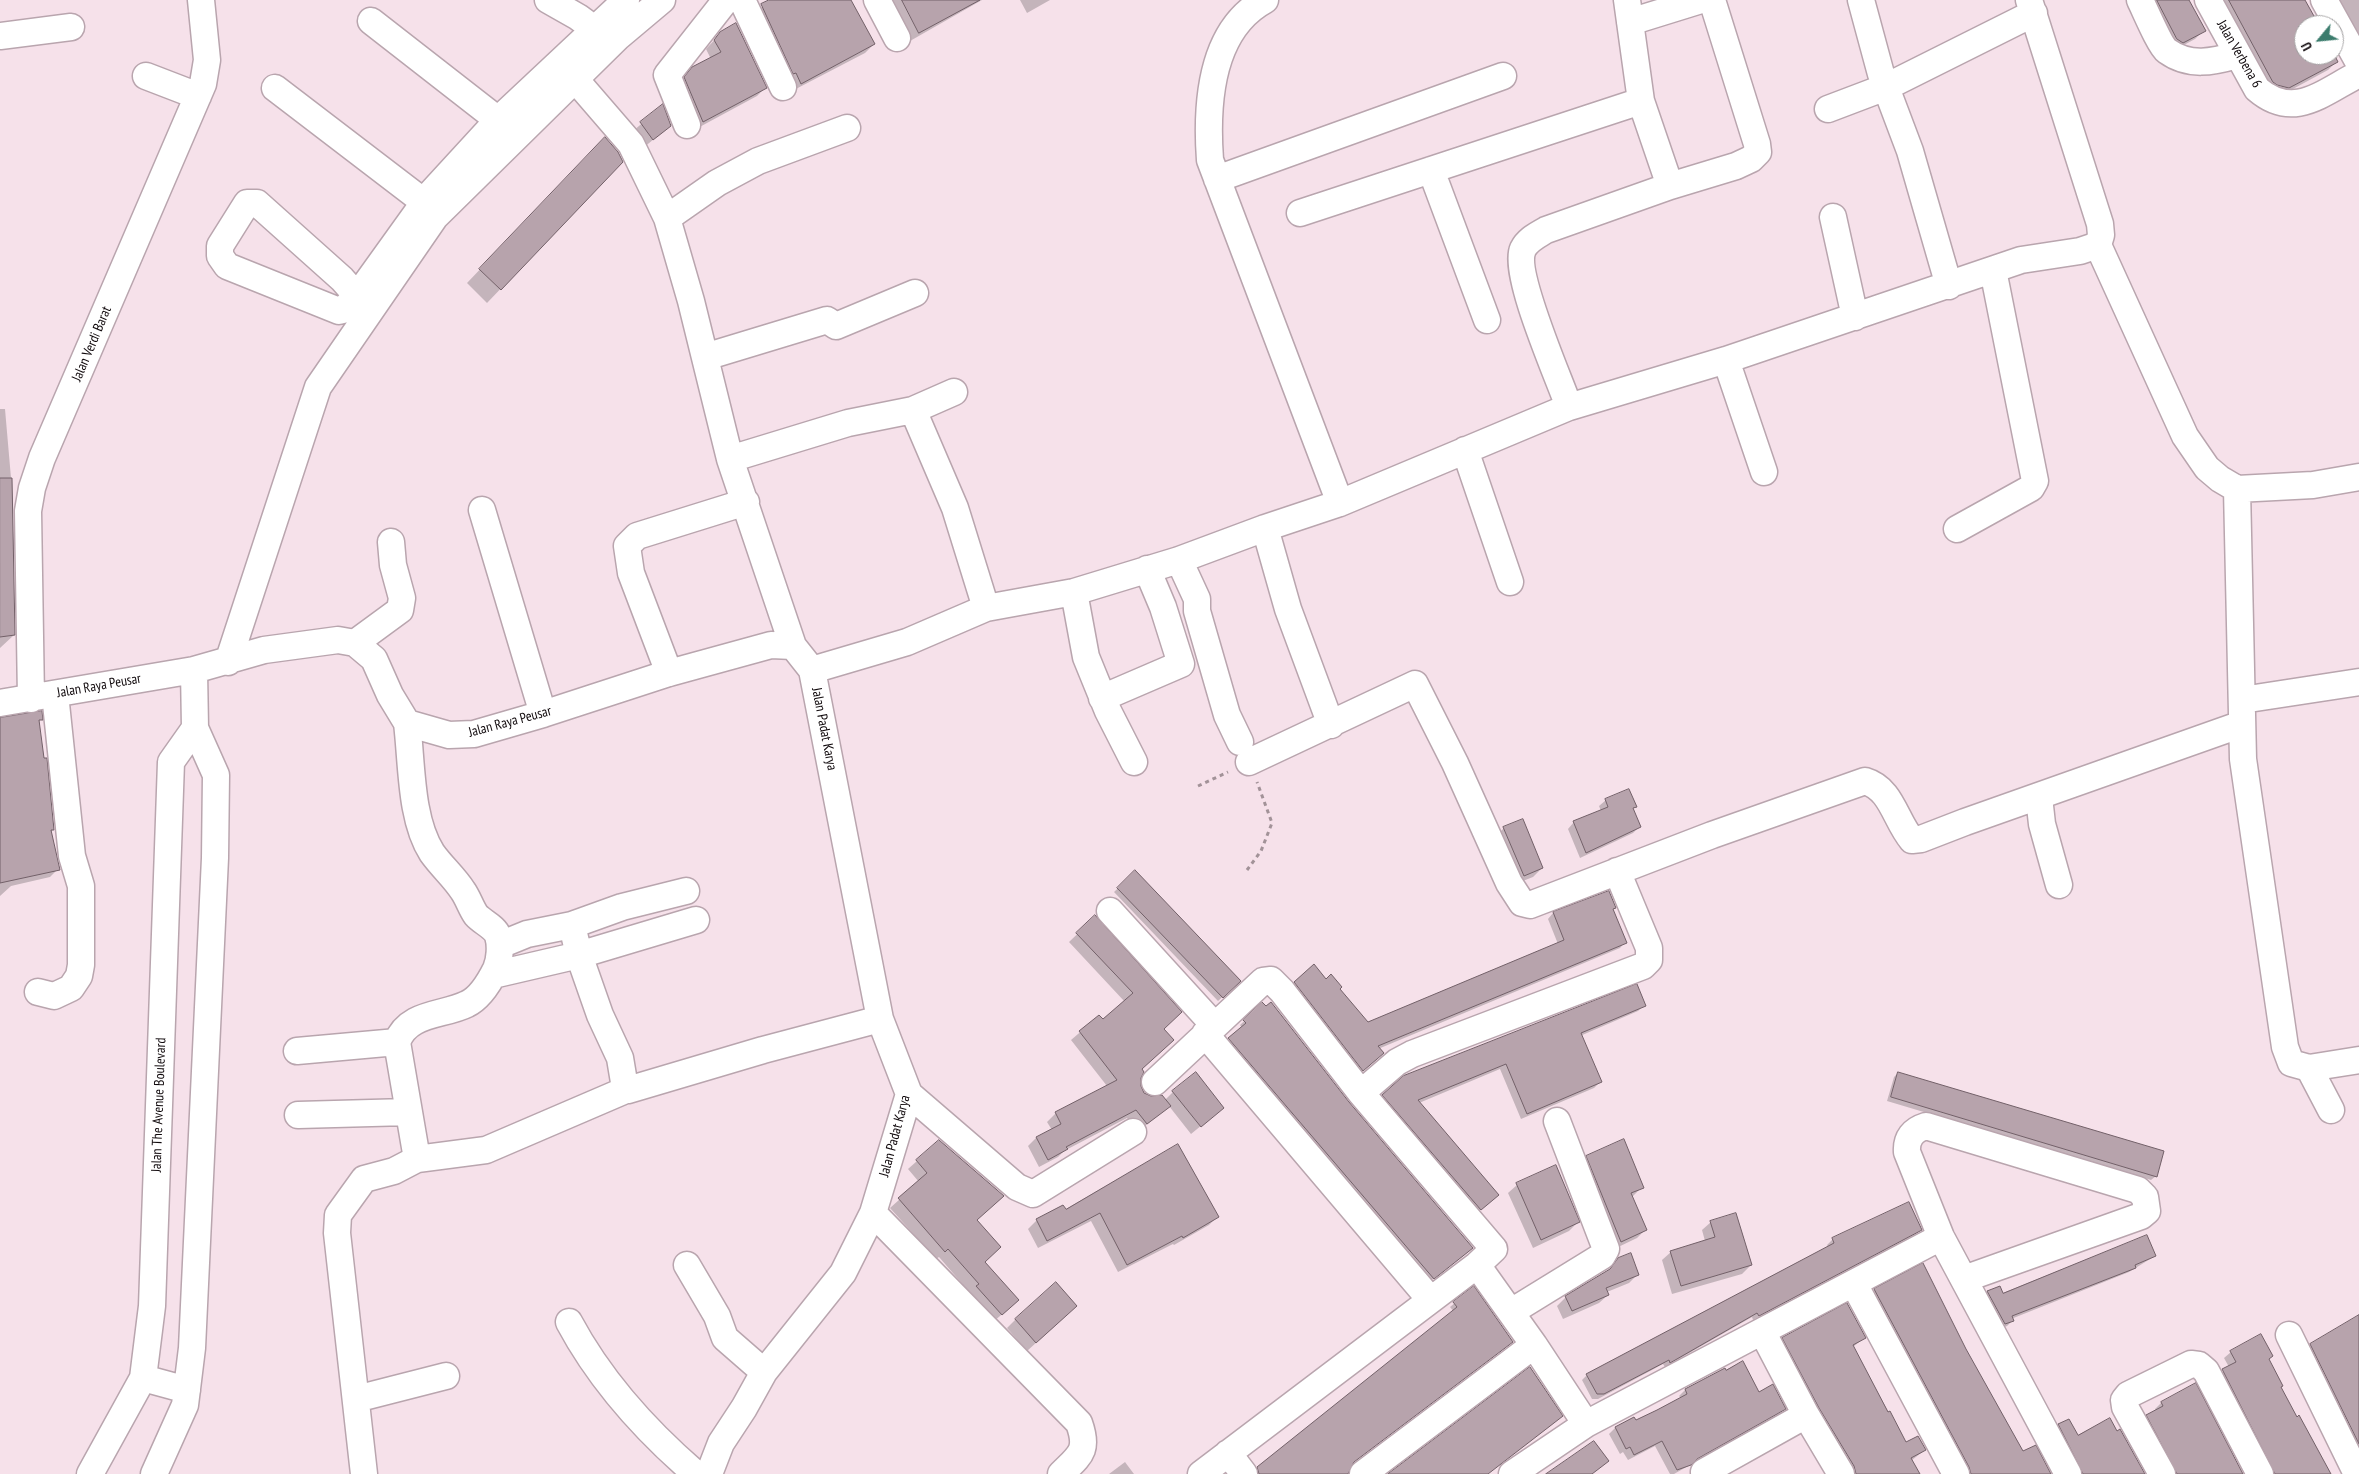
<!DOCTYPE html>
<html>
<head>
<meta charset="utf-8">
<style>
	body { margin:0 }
	#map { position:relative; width:2359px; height:1474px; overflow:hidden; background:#f6e1ea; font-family:"PT Sans Narrow",sans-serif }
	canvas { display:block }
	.north { position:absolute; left:2294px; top:15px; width:50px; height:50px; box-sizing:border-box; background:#fff; border:1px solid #9f9d9e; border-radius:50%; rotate:242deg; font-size:14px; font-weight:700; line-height:20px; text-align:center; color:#10090c }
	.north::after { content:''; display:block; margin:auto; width:18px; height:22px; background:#3b7c6d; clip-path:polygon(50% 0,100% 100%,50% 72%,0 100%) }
</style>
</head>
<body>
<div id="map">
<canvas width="2359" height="1474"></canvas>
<div class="north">U</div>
</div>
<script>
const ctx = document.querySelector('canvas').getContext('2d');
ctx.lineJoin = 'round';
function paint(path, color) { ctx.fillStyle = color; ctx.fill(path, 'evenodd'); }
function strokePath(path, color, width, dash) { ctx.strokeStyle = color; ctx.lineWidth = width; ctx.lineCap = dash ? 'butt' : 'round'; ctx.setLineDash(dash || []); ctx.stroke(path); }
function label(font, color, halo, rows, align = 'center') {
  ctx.font = font + ' "PT Sans Narrow",sans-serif'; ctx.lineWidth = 4; ctx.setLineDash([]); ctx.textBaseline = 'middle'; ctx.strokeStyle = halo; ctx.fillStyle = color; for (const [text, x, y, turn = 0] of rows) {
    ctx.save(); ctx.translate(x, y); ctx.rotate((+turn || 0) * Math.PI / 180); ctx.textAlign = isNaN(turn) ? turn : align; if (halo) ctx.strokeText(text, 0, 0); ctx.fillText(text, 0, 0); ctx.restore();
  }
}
paint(new Path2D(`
	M 771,0 L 850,0 L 874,44 L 865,53 L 792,91 L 753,14 Z
	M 888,0 L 982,0 L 910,41 Z
	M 1020,0 L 1050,0 L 1027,13 Z
	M 2143,0 L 2188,0 L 2204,30 L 2195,39 L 2173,51 Z
	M 2216,0 L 2304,0 L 2317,25 L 2304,25 L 2304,55 L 2337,61 L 2328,70 L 2280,96 L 2265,91 Z
	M 2332,0 L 2359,0 L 2359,33 L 2352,37 Z
	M 721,33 L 765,88 L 757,96 L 694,130 L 676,87 L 693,68 L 711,59 L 706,49 Z
	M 662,106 L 670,126 L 643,148 L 632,132 Z
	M 592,152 L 622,162 L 487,303 L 467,283 Z
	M 0,409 L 5,409 L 13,501 L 14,635 L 0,648 Z
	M 0,719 L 41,719 L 38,722 L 53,830 L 50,832 L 58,869 L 50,877 L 11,886 L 0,896 Z
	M 1606,800 L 1635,806 L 1632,809 L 1639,827 L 1633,833 L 1580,858 L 1568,829 L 1574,822 L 1601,811 L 1599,806 Z
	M 1504,828 L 1542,868 L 1533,877 L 1515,884 L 1495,837 Z
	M 1135,872 L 1240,981 L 1218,1001 L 1114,892 Z
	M 1608,892 L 1615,908 L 1612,910 L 1625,942 L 1620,948 L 1378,1049 L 1377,1059 L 1357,1076 L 1289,988 L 1294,982 L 1326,980 L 1338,989 L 1367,1023 L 1558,944 L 1548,919 L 1553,913 Z
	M 1095,917 L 1163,1029 L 1141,1070 L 1139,1086 L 1144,1093 L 1151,1098 L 1165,1100 L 1173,1092 L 1213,1116 L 1191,1134 L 1169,1106 L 1138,1132 L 1127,1118 L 1064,1151 L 1058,1157 L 1039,1167 L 1028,1146 L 1036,1138 L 1052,1130 L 1047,1122 L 1056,1113 L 1107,1086 L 1071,1040 L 1099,1016 L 1103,1021 L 1125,1002 L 1069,942 Z
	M 1262,1004 L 1348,1103 L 1468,1252 L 1429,1282 L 1225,1043 L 1242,1028 L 1240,1025 Z
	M 1644,1005 L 1638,1011 L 1580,1036 L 1600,1082 L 1594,1088 L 1521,1119 L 1500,1069 L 1419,1103 L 1491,1201 L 1474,1215 L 1377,1102 L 1383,1096 Z
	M 1898,1073 L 2156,1176 L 2151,1180 L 1887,1101 L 1894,1077 Z
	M 1587,1157 L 1642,1187 L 1632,1197 L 1646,1229 L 1637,1238 L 1612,1250 L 1578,1166 Z
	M 917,1161 L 976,1220 L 984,1262 L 1008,1309 L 992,1323 L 969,1296 L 971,1294 L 939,1257 L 936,1259 L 890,1208 L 919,1182 L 908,1169 Z
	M 1555,1167 L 1578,1222 L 1569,1231 L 1533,1248 L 1508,1193 L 1517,1185 Z
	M 1065,1211 L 1217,1217 L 1209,1225 L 1174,1245 L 1173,1244 L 1118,1272 L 1091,1221 L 1038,1248 L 1028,1229 L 1037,1220 Z
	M 1711,1222 L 1751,1265 L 1742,1274 L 1672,1294 L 1662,1260 L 1671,1252 L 1705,1241 L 1702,1230 Z
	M 1921,1230 L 1915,1235 L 1753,1320 L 1752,1317 L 1665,1367 L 1663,1364 L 1598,1399 L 1592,1399 L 1582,1380 L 1587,1375 L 1828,1247 L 1827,1245 L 1833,1239 Z
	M 2155,1256 L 2129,1272 L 2011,1319 L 2012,1321 L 2007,1326 L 2000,1329 L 1983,1297 L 1987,1292 L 2002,1295 Z
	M 1619,1259 L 1638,1274 L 1629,1283 L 1607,1292 L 1608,1295 L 1599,1303 L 1563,1319 L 1557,1306 L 1566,1297 L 1607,1272 Z
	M 1923,1265 L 1965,1349 L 2022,1453 L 2050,1474 L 1963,1474 L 1868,1297 L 1875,1290 Z
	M 1473,1288 L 1351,1464 L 1347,1474 L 1253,1474 L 1258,1468 L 1454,1312 L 1450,1307 Z
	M 1067,1315 L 1027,1351 L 1007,1328 L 1016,1319 Z
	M 2359,1318 L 2359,1461 L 2305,1351 L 2311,1345 Z
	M 1864,1338 L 1853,1347 L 1906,1444 L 1925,1450 L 1912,1460 L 1919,1474 L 1848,1474 L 1777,1345 L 1783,1339 Z
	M 2231,1352 L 2268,1360 L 2280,1387 L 2329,1474 L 2267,1474 L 2217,1377 L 2229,1367 L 2224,1358 Z
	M 1725,1369 L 1784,1409 L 1778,1415 L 1674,1474 L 1670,1474 L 1655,1446 L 1628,1460 L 1623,1452 L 1620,1454 L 1609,1434 L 1615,1428 L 1634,1419 L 1635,1422 L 1681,1398 L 1679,1396 L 1685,1390 Z
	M 2195,1385 L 2242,1474 L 2169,1474 L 2141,1422 L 2156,1411 L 2155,1409 L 2161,1403 Z
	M 2059,1425 L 2078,1437 L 2144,1474 L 2074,1474 L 2053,1432 Z
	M 1125,1462 L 1134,1474 L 1109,1474 Z`), '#0003');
const building = new Path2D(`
	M 769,0 L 851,0 L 875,44 L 801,84 L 796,73 L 793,74 L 761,4 Z
	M 902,0 L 980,0 L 919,33 Z
	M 2157,0 L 2189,0 L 2206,31 L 2183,43 L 2177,39 Z
	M 2229,0 L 2305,0 L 2319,25 L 2304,25 L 2304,55 L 2334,54 L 2338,62 L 2289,88 L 2277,85 L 2273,82 Z
	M 736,23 L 767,88 L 703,122 L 684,77 L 692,67 L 721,52 L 714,40 L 720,32 Z
	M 663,104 L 671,126 L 653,140 L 640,122 Z
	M 605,137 L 618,152 L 623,162 L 501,290 L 479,269 Z
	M 0,478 L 12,478 L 15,635 L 0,637 Z
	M 42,711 L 43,720 L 39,720 L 44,758 L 47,758 L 54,830 L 51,830 L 60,870 L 0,883 L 0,718 Z
	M 1629,789 L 1637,807 L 1633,808 L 1641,827 L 1586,853 L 1573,821 L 1608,807 L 1605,799 Z
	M 1523,819 L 1543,868 L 1524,876 L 1503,827 Z
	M 1135,870 L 1241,981 L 1223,998 L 1117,888 Z
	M 1609,891 L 1616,908 L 1613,909 L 1627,943 L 1378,1046 L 1384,1053 L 1363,1071 L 1294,982 L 1314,964 L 1326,979 L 1331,974 L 1342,987 L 1340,989 L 1368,1022 L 1564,940 L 1553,912 Z
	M 1095,915 L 1182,1012 L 1164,1029 L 1174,1040 L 1142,1069 L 1144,1072 L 1141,1078 L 1141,1086 L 1144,1093 L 1151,1096 L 1162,1095 L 1171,1106 L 1147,1124 L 1136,1110 L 1066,1147 L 1068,1149 L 1048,1160 L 1036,1137 L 1061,1124 L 1055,1112 L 1117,1080 L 1079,1031 L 1099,1015 L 1103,1019 L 1133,993 L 1076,933 Z
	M 1637,984 L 1646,1006 L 1581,1033 L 1602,1082 L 1527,1114 L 1506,1064 L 1418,1100 L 1499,1195 L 1481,1210 L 1382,1095 L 1403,1076 Z
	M 1262,1002 L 1266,1006 L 1271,1002 L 1349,1102 L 1473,1248 L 1434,1279 L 1228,1038 L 1246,1023 L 1243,1020 Z
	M 1196,1072 L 1224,1108 L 1201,1127 L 1172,1091 Z
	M 1898,1072 L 2164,1151 L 2157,1177 L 1891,1097 Z
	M 1624,1139 L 1644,1188 L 1631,1193 L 1647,1230 L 1621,1242 L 1586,1156 Z
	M 939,1140 L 1004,1196 L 977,1220 L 1001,1247 L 985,1262 L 1019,1300 L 1002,1315 L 976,1286 L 979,1284 L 948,1249 L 945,1252 L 898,1198 L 927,1173 L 916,1160 Z
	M 1178,1144 L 1219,1217 L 1183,1238 L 1182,1236 L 1127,1265 L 1100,1213 L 1047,1241 L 1036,1219 L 1063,1205 L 1066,1209 Z
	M 1556,1165 L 1580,1222 L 1541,1240 L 1516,1183 Z
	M 1909,1202 L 1922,1230 L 1759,1316 L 1757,1313 L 1670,1363 L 1669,1360 L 1604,1394 L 1597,1394 L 1586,1374 L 1834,1243 L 1832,1238 Z
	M 1736,1213 L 1752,1265 L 1681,1286 L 1670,1251 L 1715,1237 L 1710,1221 Z
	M 2147,1235 L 2156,1256 L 2135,1265 L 2136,1268 L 2012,1316 L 2014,1321 L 2005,1324 L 1987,1291 L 2000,1286 L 2003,1293 Z
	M 1631,1253 L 1639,1275 L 1606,1288 L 1609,1295 L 1572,1311 L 1565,1296 L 1610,1269 L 1618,1258 Z
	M 1923,1263 L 1966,1349 L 2023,1451 L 2036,1445 L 2051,1474 L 1971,1474 L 1969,1467 L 1874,1289 Z
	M 1056,1282 L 1077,1306 L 1036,1343 L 1015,1319 Z
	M 1474,1286 L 1513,1342 L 1354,1462 L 1348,1474 L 1259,1474 L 1257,1467 L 1457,1307 L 1453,1302 Z
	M 1847,1303 L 1866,1338 L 1853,1345 L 1888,1412 L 1890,1411 L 1906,1442 L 1918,1436 L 1926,1450 L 1911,1458 L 1920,1474 L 1856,1474 L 1854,1466 L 1819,1408 L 1782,1338 Z
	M 2359,1315 L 2359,1444 L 2310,1344 Z
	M 2261,1334 L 2273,1356 L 2269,1359 L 2283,1386 L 2281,1387 L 2297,1417 L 2299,1415 L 2331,1474 L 2275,1474 L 2222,1369 L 2236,1362 L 2230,1351 Z
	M 1743,1361 L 1759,1392 L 1773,1384 L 1786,1409 L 1697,1459 L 1691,1465 L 1677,1470 L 1662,1441 L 1634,1455 L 1630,1447 L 1626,1449 L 1615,1427 L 1634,1417 L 1636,1420 L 1657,1410 L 1687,1394 L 1685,1389 L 1725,1368 L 1726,1370 Z
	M 1530,1367 L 1563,1416 L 1488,1474 L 1388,1474 Z
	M 2196,1383 L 2243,1474 L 2177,1474 L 2146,1415 L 2163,1406 L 2161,1402 Z
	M 2110,1418 L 2117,1431 L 2120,1429 L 2145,1474 L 2083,1474 L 2058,1424 L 2069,1419 L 2078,1435 Z
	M 1594,1441 L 1609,1461 L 1592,1474 L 1546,1474 Z`);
paint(building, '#b7a3ac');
strokePath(building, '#726068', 1);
const minor = new Path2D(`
	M 548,0 L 578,17 L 593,28
	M 742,0 L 783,87
	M 877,0 L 897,38
	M 1265,0 C 1210,30 1206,105 1210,160 L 1340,503
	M 1627,0 L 1641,101 L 1670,186
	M 1861,0 L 1881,74 L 1910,151 L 1949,286
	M 2029,0 L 2100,224 L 2101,235 L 2098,245
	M 2140,0 C 2145,10 2160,46 2167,51 C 2189,67 2213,62 2237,55
	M 2208,0 L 2257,89 C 2294,121 2323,92 2359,74
	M 2324,0 L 2359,63
	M 371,21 L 498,120
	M 1630,22 L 1701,0
	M 0,36 L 71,27
	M 146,76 L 198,96
	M 574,78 L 631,144 L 667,218 L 691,301 L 730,459 L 793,646
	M 275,88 L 424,202
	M 1828,109 L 1886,87 L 2034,13
	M 687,125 L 667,75 L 726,0
	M 1431,170 L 1487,320
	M 1217,179 L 1503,76
	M 1300,213 L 1641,101
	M 1833,217 L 1855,317
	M 667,218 L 717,183 L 758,161 L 847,128
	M 357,296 L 342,279 L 257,203 L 247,203 L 220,246 L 220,256 L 227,266 L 339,311 L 343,310 L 357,296 L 431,193 L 498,120 L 626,0
	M 705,357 L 827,320 L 836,326 L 915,293
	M 1726,360 L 1764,472
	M 1569,407 C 1559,378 1512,273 1523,249 C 1528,239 1538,235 1546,230 L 1670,186 L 1736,166 L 1751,159 L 1758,152 L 1757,144 L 1712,0
	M 913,410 L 955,508 L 986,608
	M 1465,450 L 1510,582
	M 730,459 L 848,423 L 913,410 L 954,392
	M 2237,489 L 2243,759 L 2285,1047 L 2291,1063 L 2309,1068 L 2359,1060
	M 482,510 L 543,714
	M 1265,528 L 1288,609 L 1331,725
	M 1957,529 L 2031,488 L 2035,481 L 1993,270
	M 1179,560 L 1197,599 L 1197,611 L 1227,715 L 1240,742
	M 1074,592 L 1086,657 L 1108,711 L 1134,762
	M 355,643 L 400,610 L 402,598 L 393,565 L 391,542
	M 228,662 L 318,387 L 435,217 L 618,37 L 662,0
	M 812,670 L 907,642 L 986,608 L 1074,592 L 1179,560 L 1265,528 L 1340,503 L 1569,407 L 1726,360 L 2021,260 L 2080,251 L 2098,245 L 2185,436 L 2207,468 L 2220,479 L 2237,489 L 2313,485 L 2359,477
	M 669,673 L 631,573 L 627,546 L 637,536 L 746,502
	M 1102,698 L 1181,664 L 1163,607 L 1147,569
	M 31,699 L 28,511 L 32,488 L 42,458 L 203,84 L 207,60 L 201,0
	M 2242,700 L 2359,682
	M 0,703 L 194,670 L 264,650 L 338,640 L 355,643 L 374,659 L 390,695 L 407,723 L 449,735 L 474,734 L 543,714 L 669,673 L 771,645 L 793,646 L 812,670 L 880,1019 L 909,1094 L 873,1213 L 843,1273 L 764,1372 L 744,1408 L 721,1443 L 709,1474
	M 1249,762 L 1415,684 L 1455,763 L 1509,883 L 1522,903 L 1530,905 L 1712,835 L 1865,781 C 1892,789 1895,820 1912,840 L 1921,839 L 1965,822 L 2242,724
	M 2039,797 L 2042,824 L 2059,885
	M 1110,911 L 1214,1025
	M 572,925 L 579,955 L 600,1015 L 620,1058 L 624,1082 L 628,1090 L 763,1050 L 880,1019
	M 500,945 L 527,934 L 572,925 L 622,907 L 686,891
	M 493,975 L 579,955 L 696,920
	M 38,992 L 54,996 L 71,988 L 79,976 L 81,965 L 81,886 L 72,856 L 55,694
	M 1205,1034 L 1429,1298
	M 297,1051 L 397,1042
	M 2309,1068 L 2331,1110
	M 1155,1082 L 1263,981 L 1271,980 L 1282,991 L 1361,1093 L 1494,1249 L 1477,1265 L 1201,1474
	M 1361,1093 L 1397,1062 L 1412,1054 L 1643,966 L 1649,960 L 1649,948 L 1617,871
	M 909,1094 L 1017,1187 L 1033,1194 L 1133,1132
	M 298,1115 L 408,1112
	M 417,1159 L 486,1150 L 628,1089
	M 873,1213 L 1079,1423 C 1089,1451 1080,1455 1061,1474
	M 687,1265 L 717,1316 L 725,1338 L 764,1372
	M 1477,1265 L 1534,1345 L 1586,1424
	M 1964,1279 L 2141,1216 L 2147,1211 L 2145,1197 L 2138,1190 L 1926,1126 C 1913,1130 1906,1138 1907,1152 L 1941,1237 L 2068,1474
	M 1854,1284 L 1956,1474
	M 1511,1312 L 1602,1256 L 1606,1249 L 1557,1121
	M 569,1322 C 600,1380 646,1431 696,1474
	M 1763,1333 L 1806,1415 L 1841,1474
	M 2289,1335 L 2357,1474
	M 143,1378 L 187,1390
	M 356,1399 L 446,1376
	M 1228,1453 L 1244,1474
	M 1704,1472 L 1806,1415
	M 90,1474 L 143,1378 L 152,1306 L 171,762 L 195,728
	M 154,1474 L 185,1405 L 192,1348 L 215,858 L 216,775 L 195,728 L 194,670
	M 364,1474 L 337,1233 L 338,1215 L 364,1179 L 394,1171 L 417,1159 L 397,1042 C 408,1012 443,1016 467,1004 C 480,998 490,981 496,969 C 500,960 501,945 498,936 C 495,927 482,922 476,915 C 471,908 468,898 463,891 C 454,877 442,867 432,853 C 410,819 412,763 407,723
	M 1363,1474 L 1534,1345
	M 1512,1474 L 1586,1424 L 1941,1237
	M 2162,1474 L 2125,1407 L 2124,1400 L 2128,1395 L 2191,1364 L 2199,1365 L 2206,1371 L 2260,1474`);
strokePath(minor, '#b9a5ae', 29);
strokePath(new Path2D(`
	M 1198,786 L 1228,772
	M 1247,870 L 1261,851 L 1272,823 L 1257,782`), '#a29298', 3, [4, 4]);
strokePath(minor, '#fff', 26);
label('14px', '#10090c', '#fff', [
	["Jalan Verbena 6",2239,54,60],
	["Jalan Verdi Barat",92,344,-67],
	["Jalan Raya Peusar",99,686,-10],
	["Jalan Raya Peusar",510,722,-15],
	["Jalan Padat Karya",824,729,79],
	["Jalan The Avenue Boulevard",159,1105,-88],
	["Jalan Padat Karya",895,1136,-75]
]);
</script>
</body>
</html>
